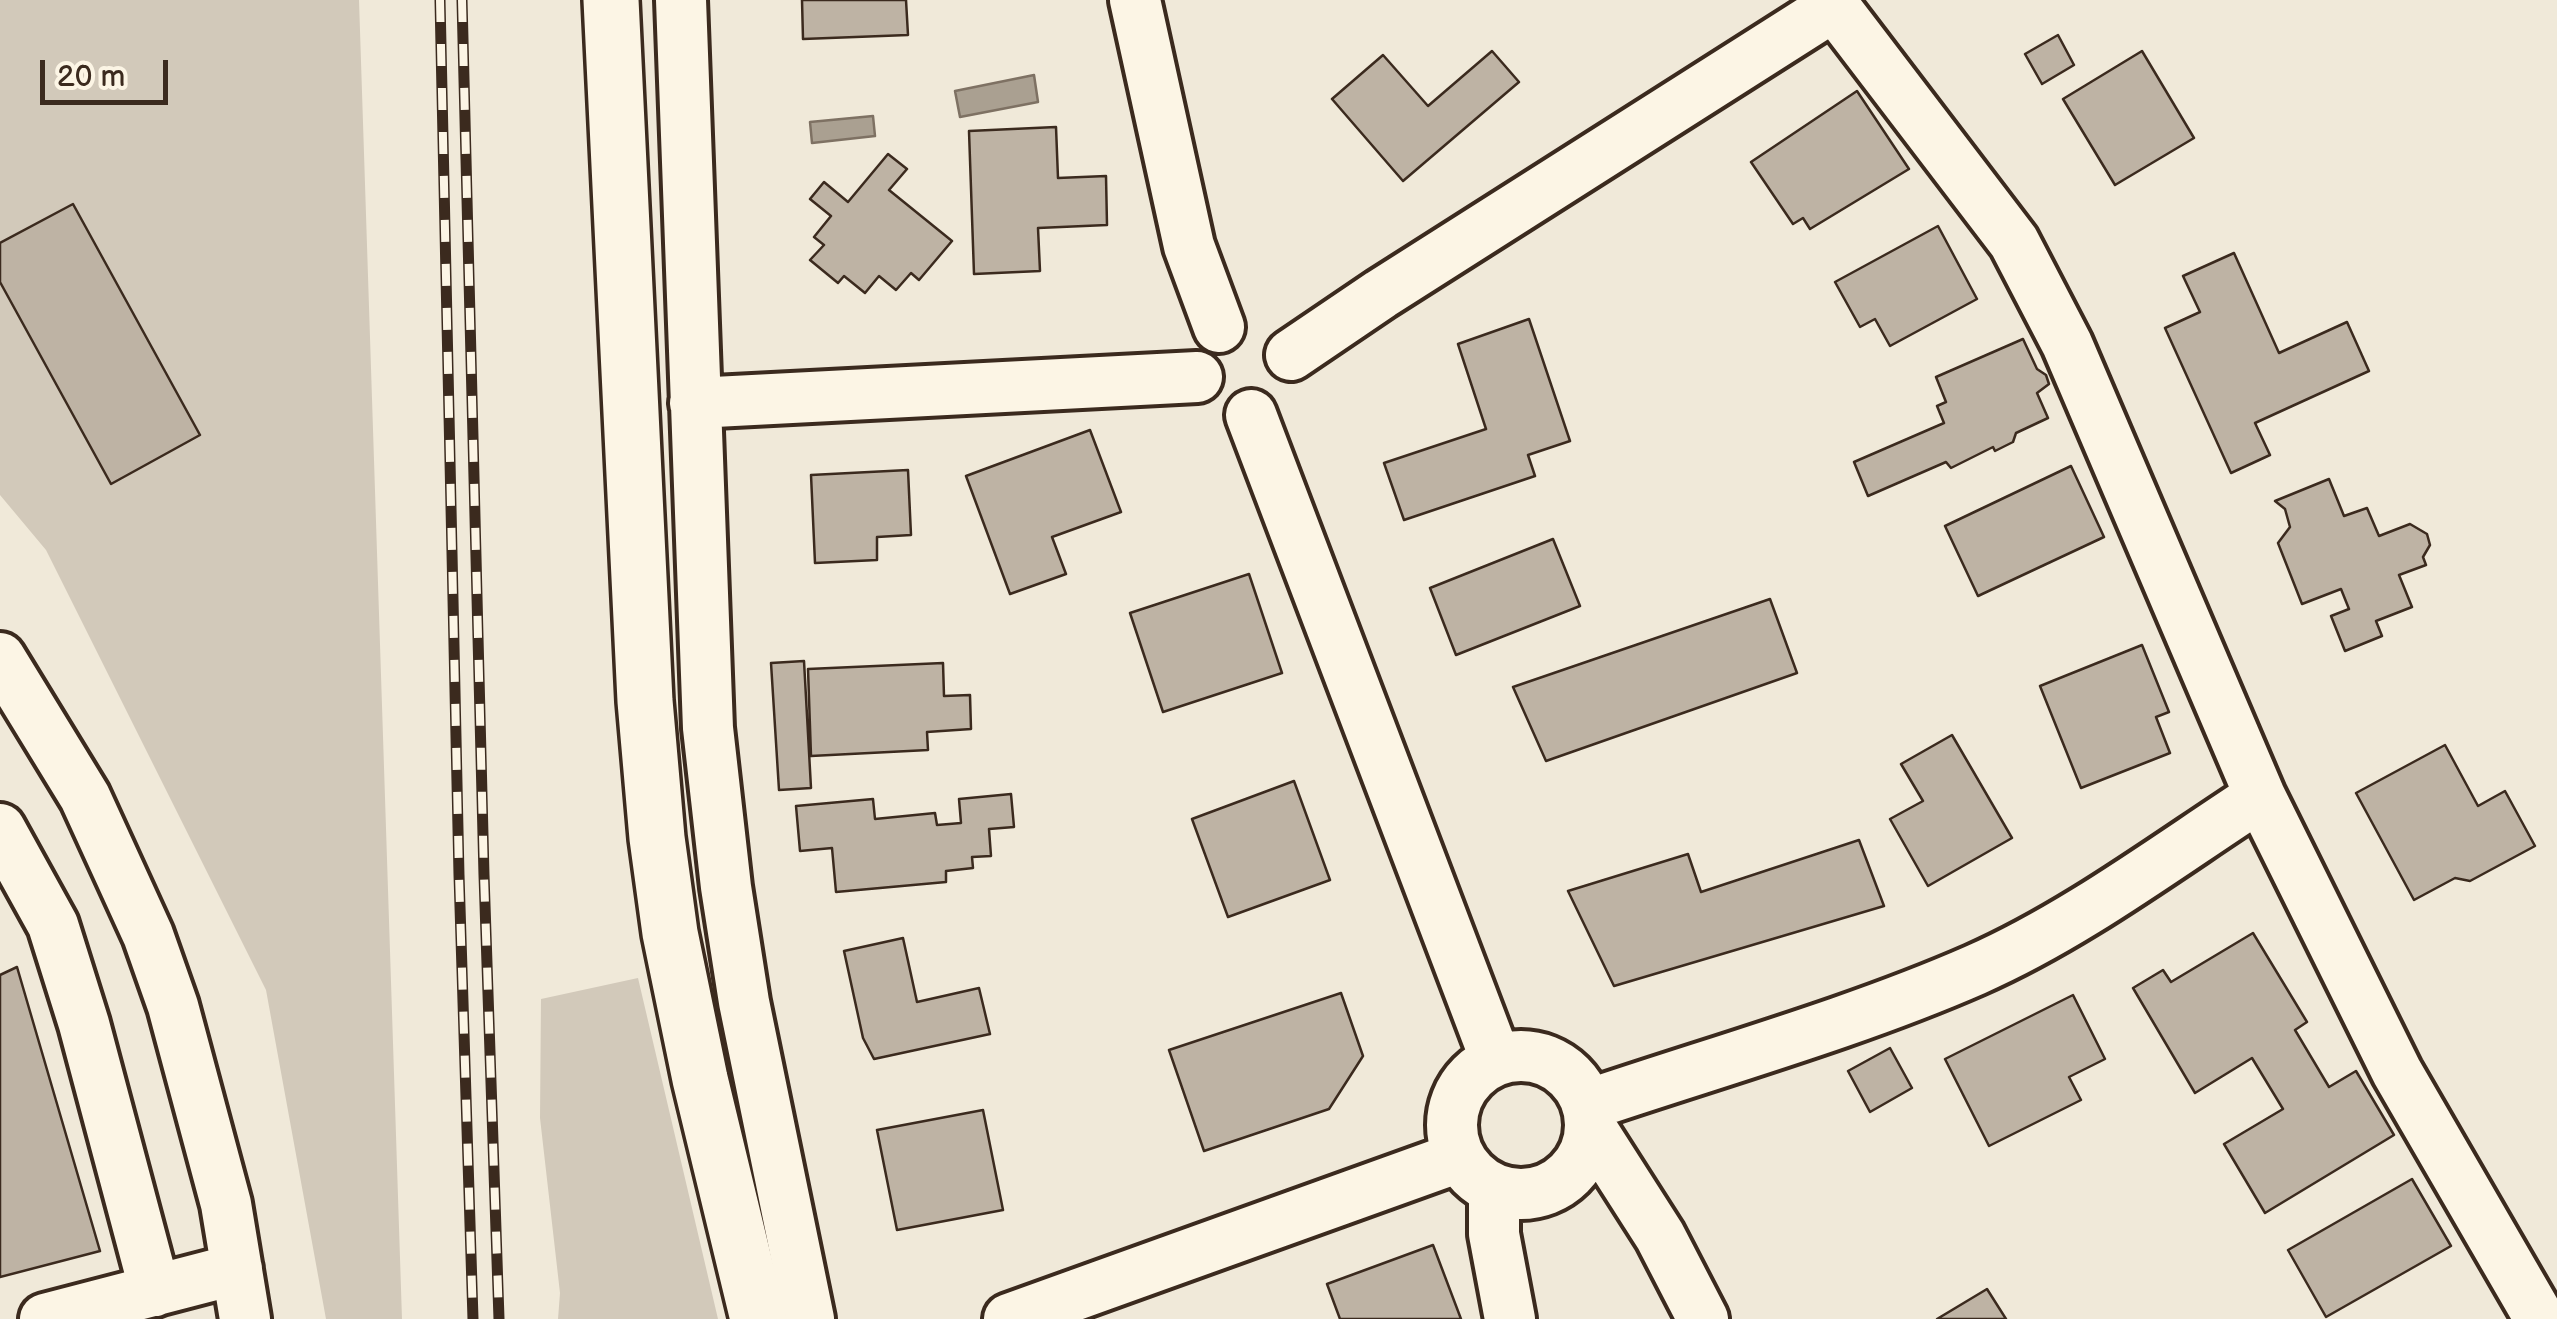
<!DOCTYPE html>
<html>
<head>
<meta charset="utf-8">
<style>
	body { margin:0 }
	#map { position:relative; width:2557px; height:1319px; overflow:hidden; background:#f0e9d9; font-family:"Balsamiq Sans",sans-serif }
	canvas { display:block }
	.scale { position:absolute; left:40px; top:60px; width:128px; height:45px; box-sizing:border-box; border:5px solid #3b2a1e; border-top:0; padding-left:12px; font-size:30px; line-height:35px; white-space:nowrap; color:#3b2a1e; -webkit-text-stroke:8px #fcf5e5; paint-order:stroke }
</style>
</head>
<body>
<div id="map">
<canvas width="2557" height="1319"></canvas>
<div class="scale">20 m</div>
</div>
<script>
const ctx = document.querySelector('canvas').getContext('2d');
ctx.lineJoin = 'round';
function paint(path, color) { ctx.fillStyle = color; ctx.fill(path, 'evenodd'); }
function strokePath(path, color, width, dash) { ctx.strokeStyle = color; ctx.lineWidth = width; ctx.lineCap = dash ? 'butt' : 'round'; ctx.setLineDash(dash || []); ctx.stroke(path); }
paint(new Path2D(`
	M 0,0 L 359,0 L 402,1319 L 326,1319 L 266,990 L 46,550 L 0,495 Z
	M 638,978 L 718,1319 L 558,1319 L 560,1293 L 540,1118 L 541,999 Z`), '#d2c9ba');
const water = new Path2D(`
	M 1034,75 L 1038,102 L 960,117 L 955,91 Z
	M 873,116 L 875,136 L 812,143 L 810,122 Z`);
paint(water, '#aaa091');
strokePath(water, '#7e7163', 2.5);
const building = new Path2D(`
	M 802,0 L 906,0 L 908,35 L 803,39 Z
	M 2058,35 L 2074,65 L 2042,84 L 2025,54 Z
	M 1492,51 L 1519,82 L 1403,181 L 1332,99 L 1383,55 L 1428,106 Z
	M 2142,51 L 2194,138 L 2115,185 L 2063,99 Z
	M 1857,91 L 1909,169 L 1810,229 L 1803,218 L 1793,224 L 1751,162 Z
	M 1056,127 L 1058,178 L 1106,176 L 1107,225 L 1038,228 L 1040,271 L 974,274 L 969,131 Z
	M 888,154 L 907,169 L 889,190 L 952,241 L 919,280 L 911,273 L 896,290 L 879,276 L 865,293 L 844,276 L 838,283 L 810,260 L 824,245 L 814,237 L 831,216 L 810,199 L 824,182 L 848,202 Z
	M 73,204 L 200,435 L 111,484 L 0,282 L 0,243 Z
	M 1938,226 L 1977,299 L 1890,346 L 1875,319 L 1860,327 L 1835,282 Z
	M 2234,253 L 2279,353 L 2347,322 L 2369,371 L 2255,423 L 2270,455 L 2231,473 L 2165,328 L 2200,312 L 2183,276 Z
	M 1529,319 L 1570,441 L 1528,455 L 1535,476 L 1404,520 L 1384,463 L 1486,429 L 1458,344 Z
	M 2023,339 L 2037,369 L 2046,375 L 2049,384 L 2037,393 L 2048,418 L 2016,433 L 2013,442 L 1995,451 L 1993,447 L 1951,468 L 1946,462 L 1868,496 L 1854,462 L 1944,423 L 1937,406 L 1946,402 L 1936,377 Z
	M 1090,430 L 1121,512 L 1052,537 L 1066,574 L 1010,594 L 966,476 Z
	M 2071,466 L 2104,537 L 1978,596 L 1945,526 Z
	M 908,470 L 911,535 L 877,537 L 877,560 L 815,563 L 811,475 Z
	M 2329,479 L 2344,516 L 2367,508 L 2379,536 L 2410,524 L 2427,534 L 2430,545 L 2423,557 L 2426,565 L 2399,575 L 2412,607 L 2376,621 L 2382,636 L 2345,651 L 2331,616 L 2349,609 L 2341,589 L 2302,604 L 2278,543 L 2290,527 L 2285,509 L 2275,501 Z
	M 1553,539 L 1580,606 L 1456,655 L 1430,588 Z
	M 1249,574 L 1282,673 L 1163,712 L 1130,613 Z
	M 1770,599 L 1797,673 L 1546,761 L 1513,687 Z
	M 2142,645 L 2169,712 L 2156,717 L 2170,753 L 2081,788 L 2040,686 Z
	M 804,661 L 811,788 L 779,790 L 771,663 Z
	M 943,663 L 944,696 L 970,695 L 971,729 L 927,732 L 928,750 L 811,756 L 808,669 Z
	M 1952,735 L 2012,838 L 1928,886 L 1890,819 L 1923,801 L 1901,764 Z
	M 2445,745 L 2478,806 L 2505,791 L 2535,846 L 2470,881 L 2455,878 L 2414,900 L 2356,793 Z
	M 1294,781 L 1330,880 L 1228,917 L 1192,819 Z
	M 1011,794 L 1014,827 L 989,829 L 991,856 L 972,857 L 973,868 L 946,871 L 946,882 L 836,892 L 832,848 L 800,851 L 796,806 L 873,799 L 875,819 L 935,813 L 937,825 L 961,823 L 959,799 Z
	M 1859,840 L 1884,906 L 1614,986 L 1568,891 L 1688,854 L 1701,892 Z
	M 2253,933 L 2307,1022 L 2295,1030 L 2329,1087 L 2356,1071 L 2394,1135 L 2265,1213 L 2224,1144 L 2283,1109 L 2252,1058 L 2195,1093 L 2133,988 L 2163,970 L 2171,982 Z
	M 903,938 L 917,1002 L 979,988 L 990,1034 L 874,1059 L 863,1038 L 844,951 Z
	M 17,967 L 100,1251 L 0,1277 L 0,975 Z
	M 1341,993 L 1363,1056 L 1329,1109 L 1204,1151 L 1169,1050 Z
	M 2073,995 L 2105,1059 L 2069,1077 L 2081,1100 L 1989,1146 L 1945,1059 Z
	M 1890,1048 L 1912,1088 L 1870,1112 L 1848,1071 Z
	M 983,1110 L 1003,1210 L 897,1230 L 877,1130 Z
	M 2412,1179 L 2451,1246 L 2326,1317 L 2288,1250 Z
	M 1433,1245 L 1461,1319 L 1340,1319 L 1327,1284 Z
	M 1987,1289 L 2006,1319 L 1937,1319 Z`);
paint(building, '#beb3a4');
strokePath(building, '#3b2a1e', 2.5);
const minor = new Path2D(`
	M 681,0 L 708,728 L 726,887 L 744,1002 L 809,1319
	M 1135,0 L 1189,246 L 1219,327
	M 1291,355 L 1381,294 L 1834,6 L 1829,0
	M 695,403 L 1197,377
	M 1251,415 L 1496,1060
	M 0,658 L 85,797 L 148,935 L 173,1006 L 226,1204 L 245,1319
	M 2260,796 L 2397,1072 L 2540,1319
	M 0,829 L 53,925 L 84,1024 L 155,1291
	M1452 1125a69 69 0 1 1 138 0a69 69 0 1 1-138 0Z
	M 1588,1105 C 1715,1062 1854,1023 1975,970 C 2075,926 2169,855 2260,796 L 2067,344 L 2014,242 L 1834,6
	M 1591,1128 L 1660,1236 L 1703,1319
	M 1494,1189 L 1494,1234 L 1510,1319
	M 45,1319 L 237,1269
	M 1009,1319 L 1459,1157`);
const tertiary = new Path2D(`
	M 611,0 L 645,701 L 657,838 L 670,933 L 700,1079 L 758,1319`);
strokePath(minor, '#3b2a1e', 58);
strokePath(tertiary, '#3b2a1e', 62);
strokePath(minor, '#fcf5e5', 50);
strokePath(tertiary, '#fcf5e5', 55);
const rail = new Path2D(`
	M 440,0 L 459,875 L 473,1319
	M 462,0 L 484,875 L 499,1319`);
strokePath(rail, '#3b2a1e', 11);
strokePath(rail, '#fcf5e5', 8, [22]);
</script>
</body>
</html>
